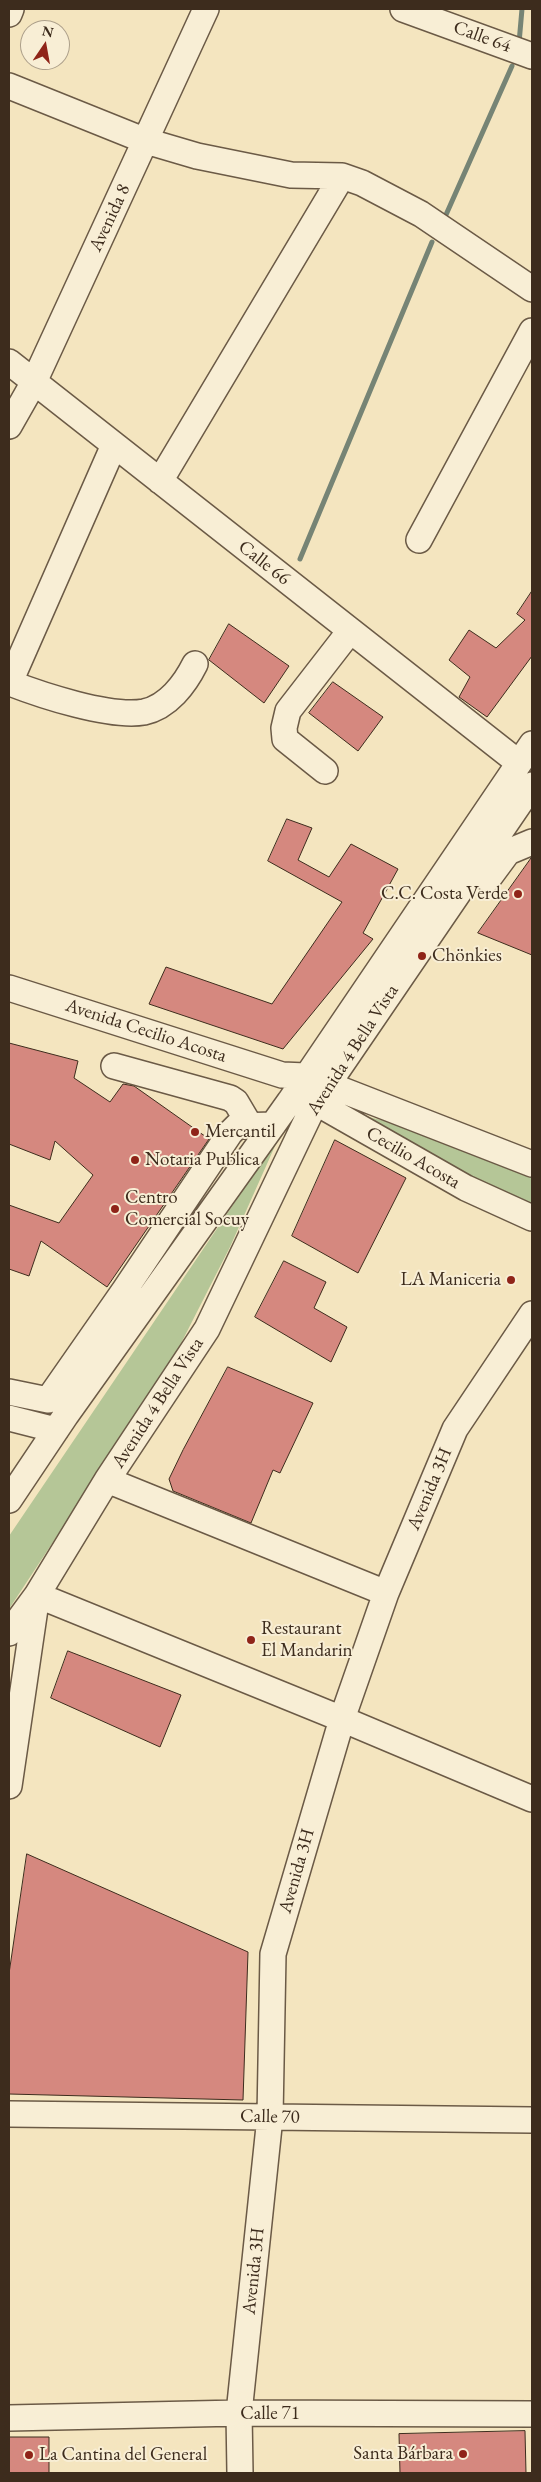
<!DOCTYPE html>
<html>
<head>
<meta charset="utf-8">
<style>
	body { margin:0 }
	#map { position:relative; width:541px; height:2482px; overflow:hidden; background:#f4e5bf; font-family:"EB Garamond",serif }
	canvas { display:block }
	.frame { position:absolute; inset:0; border:10px solid #3d2c1d; pointer-events:none }
	.north { position:absolute; left:20px; top:20px; width:50px; height:50px; box-sizing:border-box; background:#f8eed5; border:1px solid #ada08b; border-radius:50%; rotate:12deg; font-size:14px; font-weight:700; line-height:20px; text-align:center; color:#3d2c1d }
	.north::after { content:''; display:block; margin:auto; width:18px; height:22px; background:#8f2418; clip-path:polygon(50% 0,100% 100%,50% 72%,0 100%) }
</style>
</head>
<body>
<div id="map">
<canvas width="541" height="2482"></canvas>
<div class="frame"></div>
<div class="north">N</div>
</div>
<script>
const ctx = document.querySelector('canvas').getContext('2d');
ctx.lineJoin = 'round';
function paint(path, color) { ctx.fillStyle = color; ctx.fill(path, 'evenodd'); }
function strokePath(path, color, width, dash) { ctx.strokeStyle = color; ctx.lineWidth = width; ctx.lineCap = dash ? 'butt' : 'round'; ctx.setLineDash(dash || []); ctx.stroke(path); }
function label(font, color, halo, rows, align = 'center') {
  ctx.font = font + ' "EB Garamond",serif'; ctx.lineWidth = 4; ctx.setLineDash([]); ctx.textBaseline = 'middle'; ctx.strokeStyle = halo; ctx.fillStyle = color; for (const [text, x, y, turn = 0] of rows) {
    ctx.save(); ctx.translate(x, y); ctx.rotate((+turn || 0) * Math.PI / 180); ctx.textAlign = isNaN(turn) ? turn : align; if (halo) ctx.strokeText(text, 0, 0); ctx.fillText(text, 0, 0); ctx.restore();
  }
}
paint(new Path2D(`
	M 352,1113 L 406,1126 L 532,1172 L 532,1211 Z
	M 279,1137 L 230,1247 L 172,1361 L 9,1609 L 9,1536 Z`), '#b5c697');
strokePath(new Path2D(`
	M 519,43 L 522,9
	M 445,217 L 512,66
	M 300,559 L 432,242`), '#768475', 5);
const building = new Path2D(`
	M 532,591 L 532,656 L 487,717 L 459,697 L 470,677 L 449,660 L 469,630 L 496,648 L 525,620 L 517,614 Z
	M 229,624 L 289,666 L 264,703 L 209,660 Z
	M 333,682 L 383,717 L 358,751 L 309,713 Z
	M 287,819 L 312,828 L 298,860 L 329,877 L 351,844 L 398,869 L 363,933 L 373,939 L 283,1049 L 149,1004 L 166,967 L 272,1004 L 342,902 L 268,861 Z
	M 532,857 L 532,955 L 478,933 Z
	M 9,1043 L 78,1061 L 74,1078 L 110,1102 L 123,1084 L 134,1086 L 209,1139 L 107,1287 L 41,1241 L 29,1276 L 9,1269 L 9,1205 L 59,1223 L 93,1175 L 55,1141 L 50,1160 L 9,1144 Z
	M 335,1140 L 406,1178 L 358,1273 L 292,1236 Z
	M 284,1261 L 326,1282 L 314,1308 L 347,1327 L 331,1362 L 255,1317 Z
	M 228,1367 L 313,1403 L 280,1473 L 273,1470 L 251,1523 L 173,1491 L 169,1479 L 183,1450 Z
	M 68,1651 L 181,1695 L 160,1747 L 51,1698 Z
	M 27,1854 L 248,1952 L 243,2100 L 9,2094 L 9,1974 Z
	M 525,2431 L 526,2473 L 400,2473 L 399,2434 Z
	M 9,2437 L 49,2437 L 49,2473 L 9,2473 Z`);
paint(building, '#d5887f');
strokePath(building, '#3d2c1d', 1);
const minor = new Path2D(`
	M 403,9 L 532,56
	M 9,14 L 11,9
	M 9,86 L 146,141 L 197,156 L 291,175 L 342,176 L 362,183 L 421,214 L 532,289
	M 9,362 L 519,763
	M 9,426 L 34,382 L 206,9
	M 160,481 L 342,176
	M 419,540 L 532,331
	M 10,683 C 41,695 110,718 144,712 C 168,707 185,684 195,664
	M 9,684 L 114,445
	M 325,771 L 285,739 L 284,728 L 288,711 L 350,631
	M 488,879 L 508,852 L 532,842
	M 9,988 L 282,1075 L 306,1076 L 532,1164
	M 114,1066 L 230,1098 L 236,1102 L 249,1124
	M 301,1094 L 466,1188 L 532,1218
	M 124,1291 L 230,1133 L 237,1126 L 273,1125
	M 9,1392 L 48,1400 L 124,1291 L 138,1301
	M 9,1418 L 56,1430
	M 107,1480 L 386,1593
	M 9,1500 L 66,1415 L 290,1101 L 532,744
	M 9,1633 L 37,1595 L 107,1480 L 207,1329 L 315,1103 L 532,785
	M 9,1786 L 37,1595 L 342,1719 L 532,1799
	M 9,2114 L 532,2120
	M 9,2418 L 239,2413 L 532,2414
	M 240,2473 L 239,2413 L 270,2117 L 273,1954 L 342,1719 L 386,1593 L 455,1429 L 532,1314`);
strokePath(minor, '#6b5a46', 28);
strokePath(minor, '#f8eed5', 25);
for (const [x, y, r, color] of [
	[518,894,5,"#8f2418"],
	[422,956,5,"#8f2418"],
	[195,1132,5,"#8f2418"],
	[135,1160,5,"#8f2418"],
	[115,1209,5,"#8f2418"],
	[511,1280,5,"#8f2418"],
	[251,1640,5,"#8f2418"],
	[463,2454,5,"#8f2418"],
	[29,2455,5,"#8f2418"]
]) { const dot = new Path2D(); dot.arc(x, y, r, 0, 2 * Math.PI); ctx.fillStyle = color; ctx.fill(dot); strokePath(dot, '#f8eed5', 2); }
label('19px', '#3d2c1d', '#f8eed5', [
	["Calle 64",482,37,20],
	["Avenida 8",110,218,-65],
	["Calle 66",264,563,38],
	["Avenida Cecilio Acosta",146,1031,18],
	["Avenida 4 Bella Vista",353,1050,-57],
	["Cecilio Acosta",413,1158,30],
	["Avenida 4 Bella Vista",158,1403,-57],
	["Avenida 3H",430,1489,-67],
	["Avenida 3H",297,1871,-74],
	["Calle 70",270,2117,1],
	["Avenida 3H",254,2271,-84],
	["Calle 71",270,2414]
]);
label('19px', '#3d2c1d', '#f8eed5', [
	["C.C. Costa Verde",508,894,"right"],
	["Chönkies",432,956],
	["Mercantil",205,1132],
	["Notaria Publica",145,1160],
	["Centro",125,1198],
	["Comercial Socuy",125,1220],
	["LA Maniceria",501,1280,"right"],
	["Restaurant",261,1629],
	["El Mandarin",261,1651],
	["Santa Bárbara",453,2454,"right"],
	["La Cantina del General",39,2455]
], 'left');
</script>
</body>
</html>
